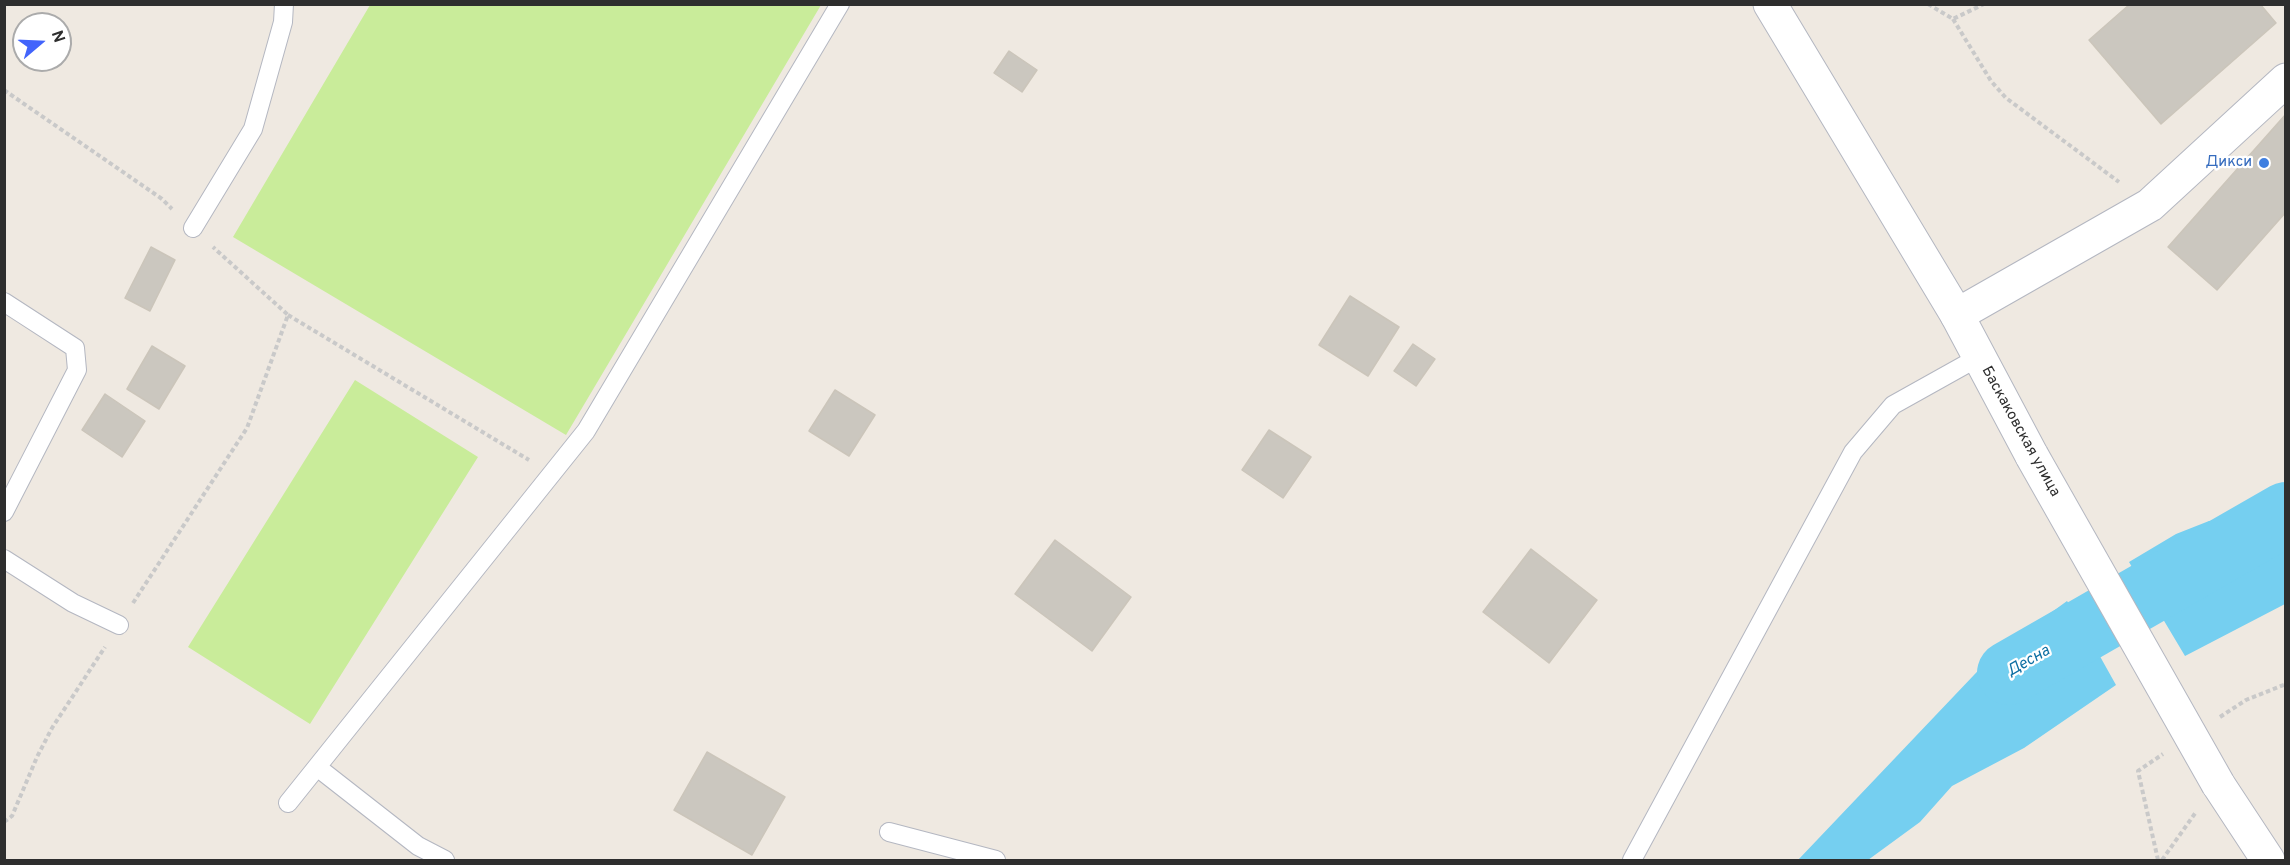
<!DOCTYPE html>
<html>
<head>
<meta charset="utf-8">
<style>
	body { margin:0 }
	#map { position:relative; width:2290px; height:865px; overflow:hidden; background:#efe9e1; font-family:Overpass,sans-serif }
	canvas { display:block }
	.frame { position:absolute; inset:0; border:6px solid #2e2e2e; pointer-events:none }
	.north { position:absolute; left:12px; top:12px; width:60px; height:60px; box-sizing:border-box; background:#fff; border:2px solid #ababab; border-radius:50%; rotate:71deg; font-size:16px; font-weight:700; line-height:24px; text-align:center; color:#2e2e2e }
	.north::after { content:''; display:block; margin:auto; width:21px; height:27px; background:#4264fb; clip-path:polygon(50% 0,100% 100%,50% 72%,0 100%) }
</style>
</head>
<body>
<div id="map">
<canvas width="2290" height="865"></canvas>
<div class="frame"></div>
<div class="north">N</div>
</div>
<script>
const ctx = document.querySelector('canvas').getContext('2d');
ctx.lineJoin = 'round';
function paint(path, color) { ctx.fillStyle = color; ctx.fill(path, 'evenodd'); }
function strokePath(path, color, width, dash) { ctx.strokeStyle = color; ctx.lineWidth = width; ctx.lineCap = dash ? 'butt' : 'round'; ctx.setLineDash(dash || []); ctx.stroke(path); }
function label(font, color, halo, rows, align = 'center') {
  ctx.font = font + ' Overpass,sans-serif'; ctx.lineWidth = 4.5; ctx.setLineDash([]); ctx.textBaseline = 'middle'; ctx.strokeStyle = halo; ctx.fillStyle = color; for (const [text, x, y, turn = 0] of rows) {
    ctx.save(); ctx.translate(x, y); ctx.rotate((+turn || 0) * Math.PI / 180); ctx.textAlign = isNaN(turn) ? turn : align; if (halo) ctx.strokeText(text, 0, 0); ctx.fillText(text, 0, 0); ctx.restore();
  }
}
paint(new Path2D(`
	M 370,5 L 821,5 L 566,435 L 233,237 Z
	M 355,380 L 478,457 L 310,724 L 188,647 Z`), '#c9ec9a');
paint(new Path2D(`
	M 2285,494 L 2285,604 L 2185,656 L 2129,562 L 2176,534 L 2209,521 L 2252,518 Z
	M 2067,601 L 2078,617 L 2116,685 L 2024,748 L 1952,786 L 1920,822 L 1868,860 L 1798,860 L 1993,655 Z`), '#75cff0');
strokePath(new Path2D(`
	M 2009,673 L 2286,514`), '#75cff0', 64);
const building = new Path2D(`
	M 2130,4 L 2260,4 L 2276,23 L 2161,124 L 2089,40 Z
	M 1009,51 L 1037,70 L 1022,92 L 994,73 Z
	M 2286,114 L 2286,212 L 2217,290 L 2168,247 Z
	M 151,247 L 175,260 L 150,311 L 125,298 Z
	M 1350,296 L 1399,327 L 1368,376 L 1319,345 Z
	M 1413,344 L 1435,359 L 1416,386 L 1394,371 Z
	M 152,346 L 185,366 L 159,409 L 127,389 Z
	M 835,390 L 875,415 L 849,456 L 809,431 Z
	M 105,394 L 145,421 L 122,457 L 82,430 Z
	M 1269,430 L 1311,457 L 1283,498 L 1242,470 Z
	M 1055,540 L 1131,597 L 1092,651 L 1015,594 Z
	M 1531,549 L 1597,600 L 1549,663 L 1483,612 Z
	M 707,752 L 785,797 L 752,855 L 674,810 Z`);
paint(building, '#cbc7bf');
strokePath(building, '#cbc5ba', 1.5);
const lane = new Path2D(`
	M 193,228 L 253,129 L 283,22 L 284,4
	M 4,302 L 75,348 L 77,370 L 4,512
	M 4,559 L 73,603 L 119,625
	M 317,767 L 418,846 L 445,860
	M 288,803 L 586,431 L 840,4
	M 889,832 L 996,860
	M 1632,860 L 1853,452 L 1893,405 L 1979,357`);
const street = new Path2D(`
	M 1957,315 L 2150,205 L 2286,80`);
const secondary = new Path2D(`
	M 1770,4 L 1957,315 L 2032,456
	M 2218,784 L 2268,860`);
strokePath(lane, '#b4b7c1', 20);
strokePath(street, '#b4b7c1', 35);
strokePath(secondary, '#b4b7c1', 35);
strokePath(new Path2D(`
	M 1928,4 L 1953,19 L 1984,4
	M 1953,19 L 1991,81 L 2006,98 L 2119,182
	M 4,90 L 162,199 L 172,209
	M 288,315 L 529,460
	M 133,603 L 247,428 L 288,315 L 213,247
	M 2220,717 L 2246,700 L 2286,684
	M 4,822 L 12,816 L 37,757 L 52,728 L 105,647
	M 2158,860 L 2138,771 L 2163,754
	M 2162,860 L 2196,812`), '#c9c9c9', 4, [4.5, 3]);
strokePath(lane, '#fff', 18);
strokePath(street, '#fff', 33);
strokePath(secondary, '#fff', 33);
const secondaryBridge = new Path2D(`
	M 2032,456 L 2218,784`);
strokePath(secondaryBridge, '#b4b7c1', 35, []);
strokePath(secondaryBridge, '#fff', 33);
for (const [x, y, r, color] of [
	[2264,163,6,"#3f7fe0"]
]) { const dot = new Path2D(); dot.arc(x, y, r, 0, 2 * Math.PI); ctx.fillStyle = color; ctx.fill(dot); strokePath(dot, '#fff', 2); }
label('15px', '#366cbe', '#fff', [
	["Дикси",2252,163]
], 'right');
label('15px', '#2e2e2e', '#fff', [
	["Баскаковская улица",2020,432,61]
]);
label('italic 16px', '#0d6fa3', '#fff', [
	["Десна",2029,662,-30]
]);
</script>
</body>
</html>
